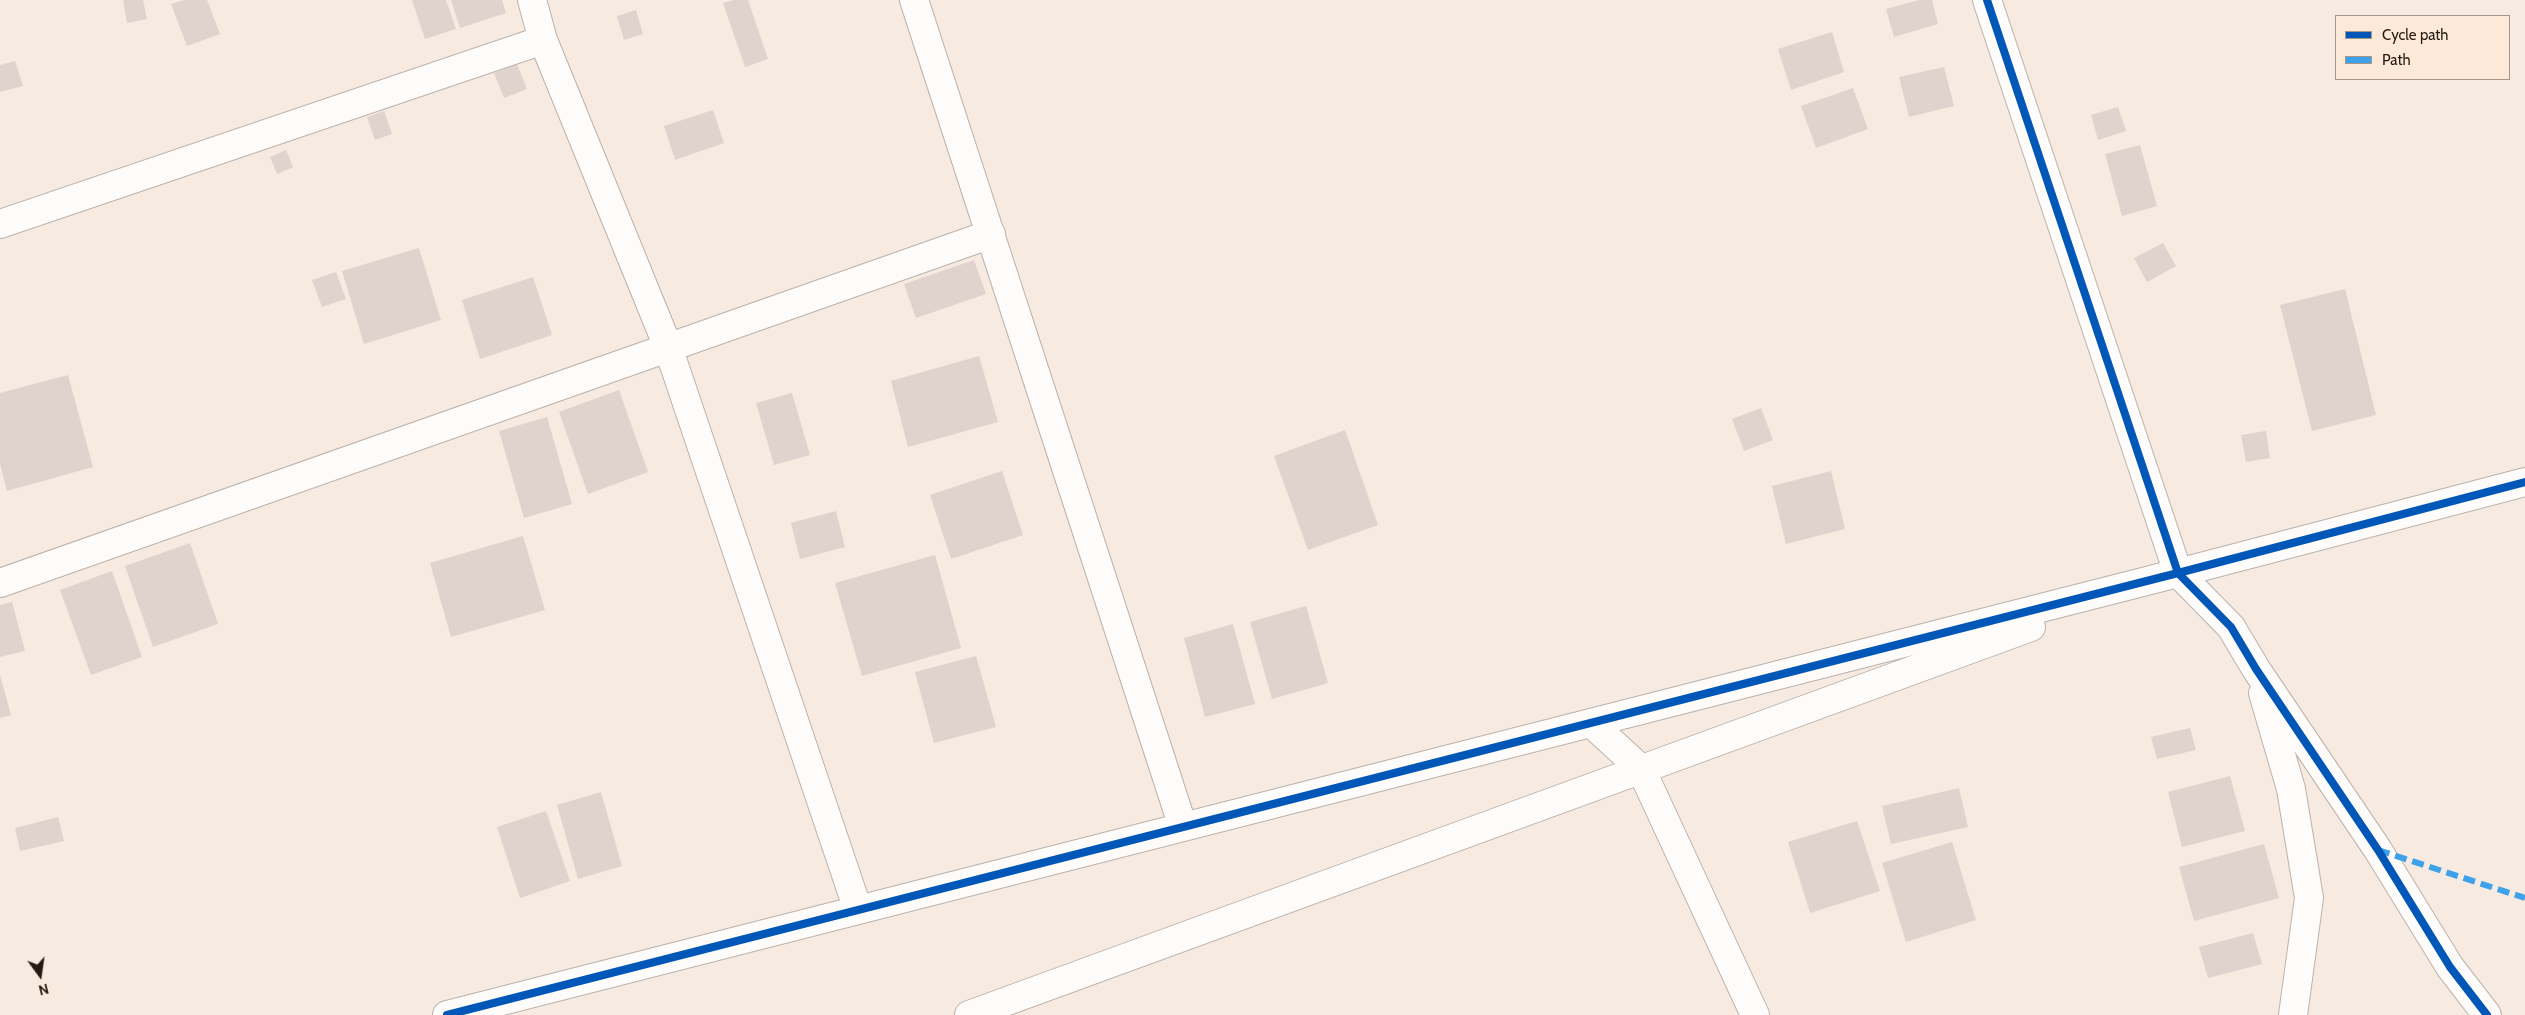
<!DOCTYPE html>
<html>
<head>
<meta charset="utf-8">
<style>
	body { margin:0 }
	#map { position:relative; width:2525px; height:1015px; overflow:hidden; background:#f6eae1; font-family:Cabin,sans-serif }
	canvas { display:block }
	.legend { position:absolute; left:2335px; top:15px; width:175px; height:65px; box-sizing:border-box; background:#fee9d9; border:1px solid #a69689; margin:0; padding:6px 9px; list-style:none; font-size:15px; color:#231a12 }
	.legend li { display:flex; align-items:center; gap:10px; height:25px }
	.legend b { width:25px; border:1px solid #a69689 }
	.north { position:absolute; left:15px; top:950px; width:50px; height:50px; -webkit-text-stroke:4px #fee9d9; paint-order:stroke; rotate:166deg; font-size:14px; font-weight:700; line-height:20px; text-align:center; color:#231a12 }
	.north::after { content:''; display:block; margin:auto; width:18px; height:22px; background:#231a12; clip-path:polygon(50% 0,100% 100%,50% 72%,0 100%) }
</style>
</head>
<body>
<div id="map">
<canvas width="2525" height="1015"></canvas>
<ul class="legend">
<li><b style="height:6px;background:#0057b8"></b>Cycle path</li>
<li><b style="height:6px;background:#3ea2ea"></b>Path</li>
</ul>
<div class="north">N</div>
</div>
<script>
const ctx = document.querySelector('canvas').getContext('2d');
ctx.lineJoin = 'round';
function paint(path, color) { ctx.fillStyle = color; ctx.fill(path, 'evenodd'); }
function strokePath(path, color, width, dash) { ctx.strokeStyle = color; ctx.lineWidth = width; ctx.lineCap = dash ? 'butt' : 'round'; ctx.setLineDash(dash || []); ctx.stroke(path); }
paint(new Path2D(`
	M 123,0 L 143,0 L 147,19 L 127,23 Z
	M 184,0 L 207,0 L 220,34 L 187,46 L 171,4 Z
	M 412,0 L 446,0 L 456,29 L 425,39 Z
	M 451,0 L 502,0 L 506,13 L 460,28 Z
	M 734,0 L 748,0 L 768,59 L 745,67 L 723,3 Z
	M 1919,0 L 1932,0 L 1938,24 L 1894,37 L 1886,9 Z
	M 636,10 L 643,34 L 624,40 L 617,16 Z
	M 1832,32 L 1844,72 L 1791,90 L 1778,49 Z
	M 15,61 L 23,86 L 0,92 L 0,65 Z
	M 517,64 L 527,89 L 504,98 L 494,73 Z
	M 1944,67 L 1954,106 L 1909,117 L 1899,77 Z
	M 1853,88 L 1868,129 L 1816,148 L 1801,106 Z
	M 2118,107 L 2126,131 L 2098,140 L 2091,115 Z
	M 713,110 L 724,143 L 675,160 L 664,126 Z
	M 384,111 L 392,134 L 375,140 L 367,117 Z
	M 2140,145 L 2157,206 L 2122,216 L 2105,154 Z
	M 286,150 L 293,167 L 277,174 L 270,157 Z
	M 2163,243 L 2176,266 L 2147,282 L 2134,258 Z
	M 419,248 L 441,320 L 364,344 L 342,271 Z
	M 974,260 L 986,294 L 916,318 L 904,284 Z
	M 336,272 L 346,299 L 322,307 L 312,280 Z
	M 533,277 L 552,335 L 480,359 L 462,300 Z
	M 2345,289 L 2376,415 L 2312,431 L 2280,305 Z
	M 979,356 L 998,422 L 908,447 L 891,381 Z
	M 68,375 L 93,467 L 7,491 L 0,464 L 0,393 Z
	M 619,390 L 648,472 L 588,494 L 559,412 Z
	M 792,393 L 810,455 L 774,465 L 756,403 Z
	M 1761,408 L 1773,440 L 1744,451 L 1732,419 Z
	M 547,417 L 572,504 L 524,518 L 499,431 Z
	M 1345,430 L 1378,525 L 1308,550 L 1274,456 Z
	M 2266,431 L 2270,458 L 2246,462 L 2241,435 Z
	M 1002,471 L 1023,535 L 951,559 L 930,495 Z
	M 1831,471 L 1845,529 L 1786,544 L 1772,486 Z
	M 836,511 L 845,547 L 800,559 L 791,523 Z
	M 523,536 L 545,610 L 451,637 L 430,563 Z
	M 190,543 L 218,624 L 153,647 L 125,566 Z
	M 935,555 L 961,648 L 862,676 L 835,583 Z
	M 112,571 L 142,657 L 91,675 L 60,590 Z
	M 12,602 L 25,651 L 0,657 L 0,605 Z
	M 1306,606 L 1328,683 L 1272,699 L 1250,622 Z
	M 1233,624 L 1255,704 L 1205,717 L 1184,638 Z
	M 976,656 L 996,727 L 934,743 L 915,672 Z
	M 0,675 L 11,715 L 0,718 Z
	M 2190,728 L 2196,750 L 2157,759 L 2151,737 Z
	M 2230,776 L 2245,831 L 2182,847 L 2168,792 Z
	M 1959,788 L 1968,827 L 1891,844 L 1882,806 Z
	M 601,792 L 622,866 L 578,879 L 557,805 Z
	M 546,811 L 570,881 L 520,898 L 497,827 Z
	M 58,817 L 64,841 L 20,851 L 15,828 Z
	M 1857,821 L 1880,891 L 1810,913 L 1788,842 Z
	M 1952,842 L 1976,920 L 1906,942 L 1882,863 Z
	M 2264,844 L 2279,898 L 2194,921 L 2179,867 Z
	M 2253,933 L 2262,964 L 2208,978 L 2199,947 Z`), '#e0d2cd');
const street = new Path2D(`
	M 532,0 L 543,40 L 668,347 L 858,910
	M 914,0 L 1183,827
	M 1987,0 L 2178,573 L 2231,627 L 2256,669 L 2378,850 L 2450,967 L 2487,1015
	M 0,224 L 543,40
	M 0,583 L 991,234
	M 2263,693 L 2291,789 L 2309,898 L 2293,1015
	M 1591,723 L 1641,769 L 1755,1015
	M 447,1015 L 2178,573 L 2525,482
	M 969,1015 L 2031,627`);
strokePath(street, '#bcb2ab', 30);
strokePath(street, '#fefcfa', 28);
strokePath(new Path2D(`
	M 2378,850 L 2525,898`), '#3ea2ea', 6, [12, 6]);
strokePath(new Path2D(`
	M 1987,0 L 2178,573 L 2231,627 L 2256,669 L 2378,850 L 2450,967 L 2487,1015
	M 447,1015 L 2178,573 L 2525,482`), '#0057b8', 8);
</script>
</body>
</html>
